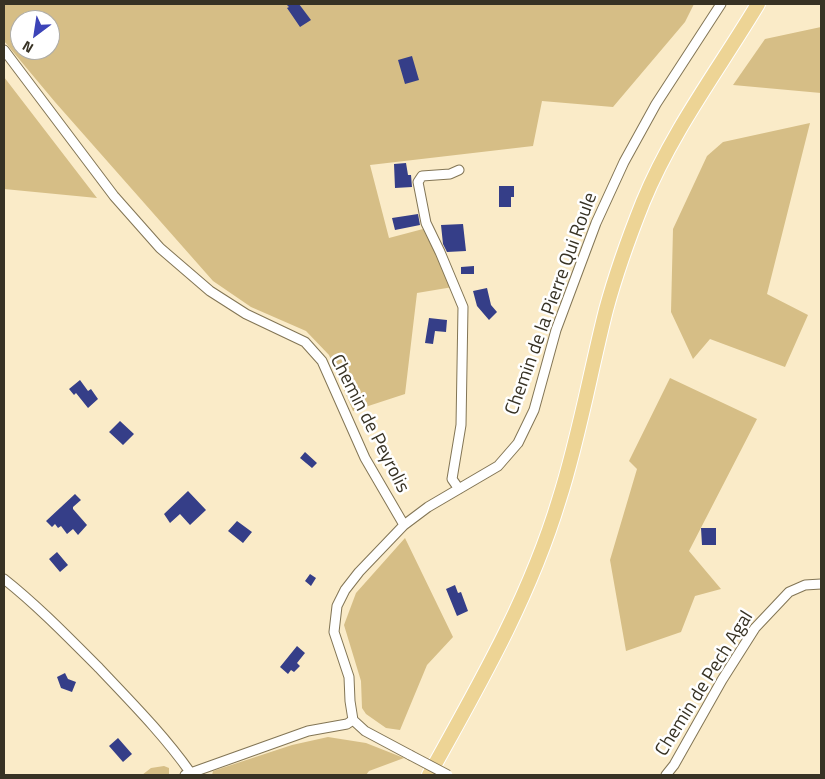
<!DOCTYPE html>
<html>
<head>
<meta charset="utf-8">
<style>
	body { margin:0 }
	#map { position:relative; width:825px; height:779px; overflow:hidden; background:#faebc8; font-family:"Titillium Web",sans-serif }
	canvas { display:block }
	.frame { position:absolute; inset:0; border:5px solid #373224; pointer-events:none }
	.north { position:absolute; left:10px; top:10px; width:50px; height:50px; box-sizing:border-box; background:#fff; border:1px solid #afada7; border-radius:50%; rotate:211deg; font-size:14px; font-weight:700; line-height:20px; text-align:center; color:#373224 }
	.north::after { content:''; display:block; margin:auto; width:18px; height:22px; background:#3c44b8; clip-path:polygon(50% 0,100% 100%,50% 72%,0 100%) }
</style>
</head>
<body>
<div id="map">
<canvas width="825" height="779"></canvas>
<div class="frame"></div>
<div class="north">N</div>
</div>
<script>
const ctx = document.querySelector('canvas').getContext('2d');
ctx.lineJoin = 'round';
function paint(path, color) { ctx.fillStyle = color; ctx.fill(path, 'evenodd'); }
function strokePath(path, color, width, dash) { ctx.strokeStyle = color; ctx.lineWidth = width; ctx.lineCap = dash ? 'butt' : 'round'; ctx.setLineDash(dash || []); ctx.stroke(path); }
function label(font, color, halo, rows, align = 'center') {
  ctx.font = font + ' "Titillium Web",sans-serif'; ctx.lineWidth = 5; ctx.setLineDash([]); ctx.textBaseline = 'middle'; ctx.strokeStyle = halo; ctx.fillStyle = color; for (const [text, x, y, turn = 0] of rows) {
    ctx.save(); ctx.translate(x, y); ctx.rotate((+turn || 0) * Math.PI / 180); ctx.textAlign = isNaN(turn) ? turn : align; if (halo) ctx.strokeText(text, 0, 0); ctx.fillText(text, 0, 0); ctx.restore();
  }
}
paint(new Path2D(`
	M 4,4 L 694,4 L 685,22 L 613,107 L 542,101 L 533,146 L 370,165 L 389,238 L 423,229 L 453,287 L 417,293 L 405,394 L 353,411 L 329,355 L 306,331 L 251,307 L 213,281 L 55,102 L 4,41 ZM 20,20 L 50,20 L 50,50 L 20,50 Z
	M 821,27 L 821,93 L 733,85 L 765,39 Z
	M 4,77 L 97,198 L 4,189 Z
	M 810,123 L 767,294 L 808,315 L 785,367 L 710,339 L 693,359 L 671,312 L 673,229 L 707,156 L 723,142 Z
	M 670,378 L 757,419 L 689,551 L 721,589 L 695,596 L 681,632 L 626,651 L 610,560 L 637,469 L 629,461 Z
	M 405,538 L 453,637 L 427,665 L 400,730 L 386,728 L 366,714 L 362,708 L 361,681 L 344,625 L 356,593 Z
	M 328,737 L 366,743 L 404,758 L 369,771 L 366,775 L 212,775 L 213,771 L 292,745 Z
	M 164,766 L 169,768 L 169,775 L 142,775 L 151,768 Z`), '#d6be86');
paint(new Path2D(`
	M 286,4 L 299,4 L 311,20 L 300,27 L 287,8 L 289,7 Z
	M 412,56 L 419,80 L 405,84 L 398,60 Z
	M 406,163 L 408,175 L 411,175 L 412,187 L 395,188 L 394,164 Z
	M 499,186 L 514,186 L 514,197 L 511,197 L 511,207 L 499,207 Z
	M 418,214 L 420,225 L 395,230 L 392,218 Z
	M 463,224 L 466,251 L 447,252 L 443,244 L 441,225 Z
	M 474,266 L 474,274 L 461,274 L 461,267 Z
	M 487,288 L 491,305 L 497,312 L 489,320 L 477,306 L 473,291 Z
	M 429,318 L 447,320 L 446,332 L 435,331 L 433,344 L 425,343 Z
	M 80,380 L 88,391 L 91,389 L 98,399 L 88,408 L 76,393 L 74,395 L 69,389 Z
	M 120,421 L 134,434 L 123,445 L 109,432 Z
	M 305,452 L 317,463 L 312,468 L 300,458 Z
	M 188,491 L 206,510 L 190,525 L 180,514 L 170,523 L 164,514 Z
	M 75,494 L 81,500 L 73,507 L 73,509 L 87,525 L 78,535 L 73,529 L 67,534 L 61,526 L 58,528 L 55,524 L 52,527 L 46,521 Z
	M 237,521 L 252,532 L 243,543 L 228,531 Z
	M 701,528 L 716,528 L 716,545 L 702,545 Z
	M 57,552 L 68,565 L 60,572 L 49,559 Z
	M 310,574 L 316,578 L 311,586 L 305,581 Z
	M 455,585 L 458,593 L 461,592 L 468,611 L 457,616 L 446,589 Z
	M 297,646 L 305,653 L 297,663 L 300,666 L 294,672 L 291,670 L 288,674 L 280,667 Z
	M 65,673 L 68,679 L 76,682 L 72,692 L 61,688 L 57,677 Z
	M 118,738 L 132,754 L 123,762 L 109,746 Z`), '#353e88');
const minor = new Path2D(`
	M 4,50 L 114,196 L 160,248 L 210,291 L 246,314 L 305,342 L 322,361 L 365,458 L 404,525
	M 459,170 L 450,174 L 422,176 L 418,182 L 426,223 L 440,252 L 463,307 L 461,425 L 452,479 L 459,489
	M 4,579 C 38,606 68,637 99,668 C 131,702 163,734 190,772
	M 410,755 L 365,731 L 353,720 L 350,701 L 349,677 L 334,632 L 337,606 L 345,590 L 359,572 L 404,525 L 428,507 L 498,466 L 518,443 L 534,410 L 556,330 L 596,223 L 624,162 L 656,104 L 721,4
	M 185,775 L 308,731 L 347,724 L 353,720
	M 666,775 L 674,765 L 722,680 L 755,628 L 789,592 L 805,585 L 821,584`);
const primary = new Path2D(`
	M 429,775 C 479,685 529,599 559,500 C 579,438 590,373 606,310 C 616,273 629,237 643,202 C 672,131 719,69 758,4`);
strokePath(minor, '#827555', 11);
strokePath(primary, '#fff', 16);
strokePath(minor, '#fff', 9);
strokePath(primary, '#edd495', 14);
const minorBridge = new Path2D(`
	M 410,755 L 448,775`);
strokePath(minorBridge, '#827555', 11, []);
strokePath(minorBridge, '#fff', 9);
label('19px', '#373224', '#fff', [
	["Chemin de la Pierre Qui Roule",552,304,-70],
	["Chemin de Peyrolis",369,424,63],
	["Chemin de Pech Agal",705,684,-58]
]);
</script>
</body>
</html>
